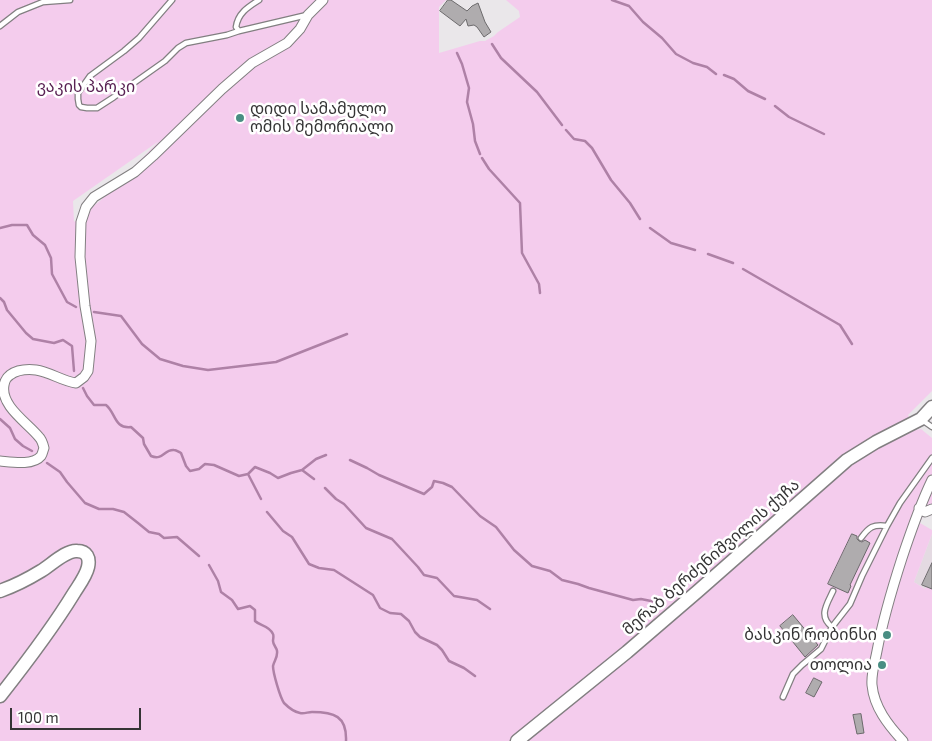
<!DOCTYPE html>
<html>
<head>
<meta charset="utf-8">
<style>
	body { margin:0 }
	#map { position:relative; width:932px; height:741px; overflow:hidden; background:#eae7ea; font-family:"Exo 2",sans-serif }
	canvas { display:block }
	.scale { position:absolute; left:10px; top:708px; width:131px; height:22px; box-sizing:border-box; border:2px solid #353435; border-top:0; padding-left:6px; font-size:15px; line-height:18px; white-space:nowrap; color:#353435; -webkit-text-stroke:4px #fff; paint-order:stroke }
</style>
</head>
<body>
<div id="map">
<canvas width="932" height="741"></canvas>
<div class="scale">100 m</div>
</div>
<script>
const ctx = document.querySelector('canvas').getContext('2d');
ctx.lineJoin = 'round';
function paint(path, color) { ctx.fillStyle = color; ctx.fill(path, 'evenodd'); }
function strokePath(path, color, width, dash) { ctx.strokeStyle = color; ctx.lineWidth = width; ctx.lineCap = dash ? 'butt' : 'round'; ctx.setLineDash(dash || []); ctx.stroke(path); }
function label(font, color, halo, rows, align = 'center') {
  ctx.font = font + ' "Exo 2","Noto Sans Georgian",sans-serif'; ctx.lineWidth = 5; ctx.setLineDash([]); ctx.textBaseline = 'middle'; ctx.strokeStyle = halo; ctx.fillStyle = color; for (const [text, x, y, turn = 0] of rows) {
    ctx.save(); ctx.translate(x, y); ctx.rotate((+turn || 0) * Math.PI / 180); ctx.textAlign = isNaN(turn) ? turn : align; if (halo) ctx.strokeText(text, 0, 0); ctx.fillText(text, 0, 0); ctx.restore();
  }
}
paint(new Path2D(`
	M 932,534 L 932,589 L 927,587 L 925,589 L 914,582 Z`), '#e4dae2');
paint(new Path2D(`
	M 0,0 L 323,0 L 312,16 L 329,0 L 446,0 L 439,7 L 439,53 L 480,41 L 485,41 L 494,36 L 498,32 L 520,17 L 519,11 L 506,0 L 932,0 L 932,391 L 908,415 L 916,430 L 921,429 L 932,438 L 932,515 L 923,516 L 920,523 L 932,530 L 932,534 L 914,582 L 925,589 L 926,587 L 932,589 L 932,741 L 0,741 ZM 159,141 L 101,200 L 74,222 L 73,201 Z`), '#f4cced');
strokePath(new Path2D(`
	M 612,0 L 629,6 L 643,22 L 662,38 L 676,54 L 693,63 L 707,67 L 716,74
	M 492,44 L 501,58 L 537,92 L 562,125
	M 457,53 L 462,64 L 469,88 L 467,102 L 473,124 L 475,141 L 480,154
	M 724,75 L 734,79 L 748,91 L 765,99
	M 775,106 L 789,117 L 824,134
	M 566,130 L 574,139 L 585,141 L 592,148 L 611,180 L 630,203 L 640,219
	M 482,158 L 489,169 L 520,203 L 522,253 L 539,284 L 540,293
	M 0,228 L 12,225 L 27,225 L 33,235 L 45,245 L 51,258 L 52,274 L 67,302 L 76,307
	M 650,228 L 671,243 L 695,250
	M 708,254 L 733,263
	M 743,269 L 840,325 L 852,344
	M 0,298 L 4,302 L 7,310 L 26,333 L 33,339 L 54,343 L 63,340 L 72,346 L 74,371
	M 94,312 L 121,316 L 142,344 L 160,359 L 183,366 L 208,370 L 276,362 L 347,334
	M 83,388 L 87,396 L 94,405 L 106,405 C 116,413 114,429 131,427 L 143,438 L 144,444 L 151,456 C 163,461 164,449 174,450 C 176,450 179,452 181,453 L 186,466 L 190,471 L 199,469 L 205,464 L 214,465 L 239,476 L 248,474 L 255,467 L 270,473 L 278,478 L 291,473 L 302,470 L 316,459 L 326,455
	M 0,419 L 10,428 L 15,439 L 23,446 L 32,451
	M 350,460 L 367,468 L 379,475 L 424,494 L 432,487 L 434,481 L 443,483 L 452,487 L 480,516 L 496,527 L 514,550 L 532,566 L 550,571 L 562,580 L 578,584 L 589,588 L 633,600 L 641,599 L 661,603
	M 47,463 L 60,472 L 67,482 L 85,503 L 99,509 L 113,509 L 124,512 L 138,523 L 149,532 L 159,534 L 164,538 L 177,537 L 199,556
	M 302,470 L 314,479
	M 248,474 L 261,499
	M 325,488 L 336,499 L 344,504 L 366,528 L 392,539 L 418,567 L 424,575 L 437,578 L 454,596 L 477,600 L 490,609
	M 267,512 L 283,531 L 292,537 L 309,564 L 319,568 L 334,570 L 373,595 L 380,608 L 390,613 L 401,614 L 409,621 L 415,632 L 420,637 L 437,645 L 442,650 L 449,661 L 464,668 L 475,676
	M 209,565 L 218,581 L 221,592 L 232,600 L 238,609 L 250,606 L 255,610 L 255,621 C 260,626 269,625 273,634 C 274,636 273,639 273,641 C 273,645 277,648 277,651 C 278,657 274,661 273,666 C 273,673 280,697 284,703 C 288,707 294,712 300,713 C 304,714 308,712 312,712 C 334,712 347,716 346,741`), '#ae81a6', 2.5);
const building = new Path2D(`
	M 448,0 L 451,0 L 467,11 L 472,6 L 478,3 L 485,22 L 491,32 L 484,37 L 477,27 L 474,25 L 468,26 L 466,19 L 460,26 L 440,11 Z
	M 852,534 L 857,536 L 857,539 L 859,541 L 862,542 L 865,540 L 870,543 L 850,585 L 851,586 L 848,593 L 828,584 Z
	M 932,563 L 932,589 L 922,585 Z
	M 793,615 L 818,645 L 805,657 L 780,626 Z
	M 814,678 L 822,682 L 814,697 L 806,693 Z
	M 861,714 L 864,733 L 857,734 L 853,715 Z`);
paint(building, '#afacae');
strokePath(building, '#6c6a6c', 1);
const lane = new Path2D(`
	M 172,0 L 139,38 L 124,51 L 90,76 L 78,93 L 78,99 L 79,105 L 81,107 L 87,108 L 97,108 L 114,97 L 165,61 L 178,48 L 186,43 L 227,35 L 239,31 L 307,15
	M 0,26 L 18,12 L 43,2 L 70,0
	M 239,31 L 236,27 C 238,13 248,7 259,0
	M 922,420 L 932,427
	M 861,538 C 869,527 873,524 887,526
	M 832,627 C 818,616 827,604 833,591
	M 783,697 L 793,674 L 802,665 L 821,649 L 832,627 L 850,604 L 862,576 L 887,526 L 900,503 L 932,458`);
const street = new Path2D(`
	M 0,461 C 11,462 33,466 41,456 C 43,453 43,450 44,448 C 43,444 42,440 39,437 C 28,423 0,406 4,385 C 5,380 6,378 10,375 C 17,370 27,369 36,370 C 50,372 62,381 76,383 L 84,377 L 88,371 L 91,341 L 85,306 L 80,257 L 81,222 L 86,207 L 94,197 L 135,172 L 153,156 L 222,89 L 252,63 L 287,43 L 300,29 L 308,15 L 323,0
	M 919,508 L 925,512 L 932,509
	M 903,741 C 888,725 874,707 872,685 C 871,673 875,662 877,651 C 883,619 892,589 902,558 C 911,531 920,505 932,480`);
const secondary = new Path2D(`
	M 0,591 C 14,586 28,579 41,571 C 51,565 66,550 77,551 C 87,551 90,558 88,567 C 86,576 79,585 74,593 C 52,629 26,663 0,696
	M 517,741 L 627,652 L 698,591 L 847,460 L 876,442 L 921,419 L 932,407`);
strokePath(lane, '#827f81', 7);
strokePath(street, '#827f81', 11);
strokePath(secondary, '#827f81', 15);
strokePath(lane, '#fff', 4.5);
strokePath(street, '#fff', 9);
strokePath(secondary, '#fff', 12);
for (const [x, y, r, color] of [
	[240,118,5,"#498e83"],
	[887,635,5,"#498e83"],
	[882,665,5,"#498e83"]
]) { const dot = new Path2D(); dot.arc(x, y, r, 0, 2 * Math.PI); ctx.fillStyle = color; ctx.fill(dot); strokePath(dot, '#fff', 2); }
label('16px', '#592153', '#fff', [
	["ვაკის პარკი",86,87]
]);
label('16px', '#353435', '#fff', [
	["დიდი სამამულო",250,109,"left"],
	["ომის მემორიალი",250,127,"left"],
	["ბასკინ რობინსი",877,635],
	["თოლია",872,665]
], 'right');
label('16px', '#353435', '#fff', [
	["მერაბ ბერძენიშვილის ქუჩა",711,557,-41]
]);
</script>
</body>
</html>
